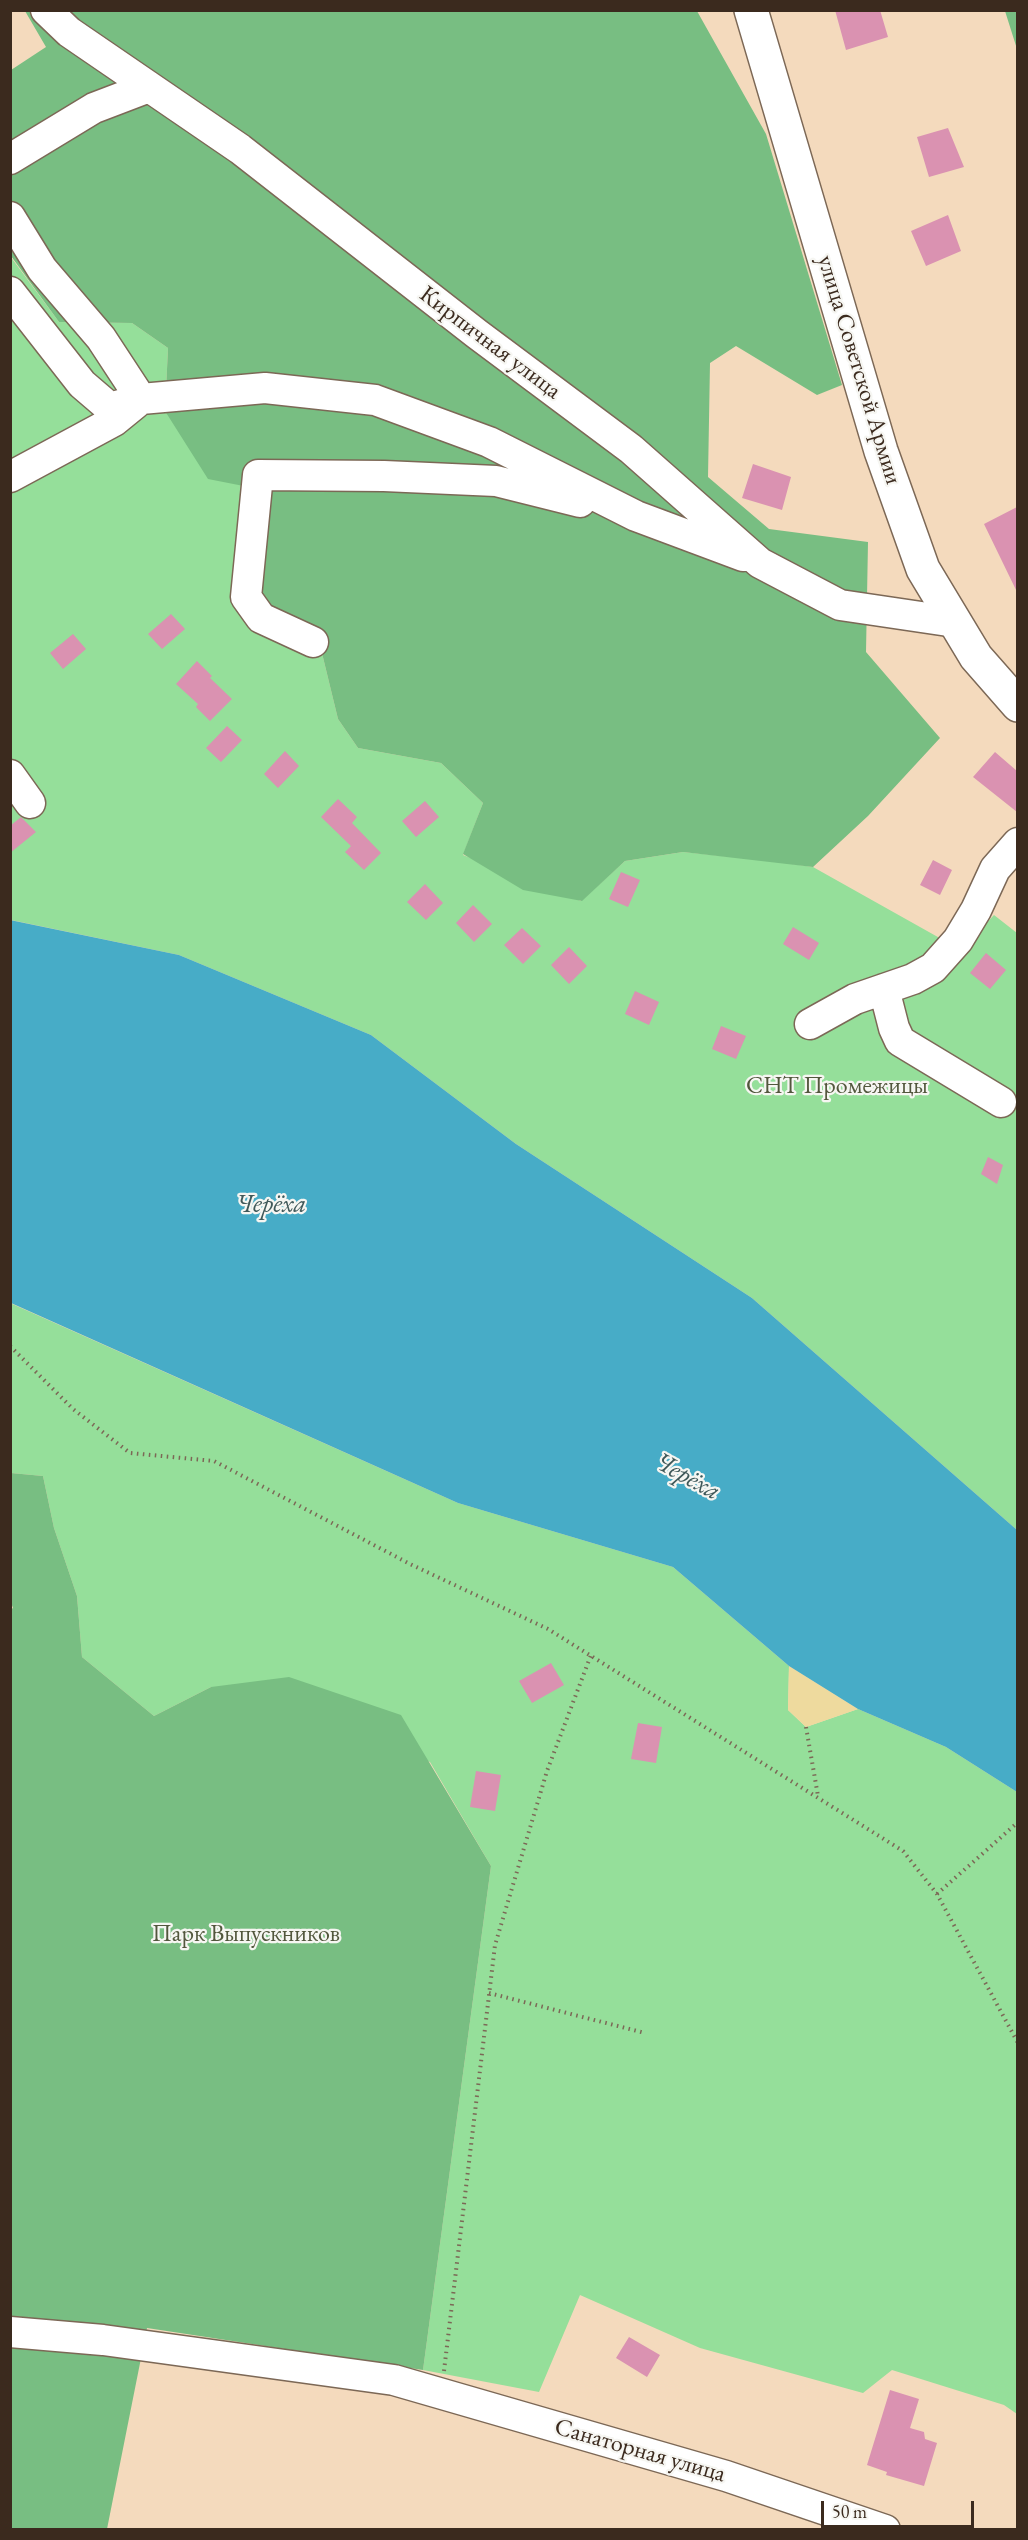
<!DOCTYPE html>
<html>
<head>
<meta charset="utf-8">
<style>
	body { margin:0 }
	#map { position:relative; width:1028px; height:2540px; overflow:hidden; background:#f4dabd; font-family:"EB Garamond",serif }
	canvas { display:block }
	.frame { position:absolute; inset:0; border:12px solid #3b2a1e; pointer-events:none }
	.scale { position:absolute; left:821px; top:2501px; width:153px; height:27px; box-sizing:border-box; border:3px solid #3b2a1e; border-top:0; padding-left:8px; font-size:18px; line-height:21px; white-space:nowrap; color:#3b2a1e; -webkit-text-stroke:4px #f6f6f2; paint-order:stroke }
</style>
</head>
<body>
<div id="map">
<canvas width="1028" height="2540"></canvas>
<div class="frame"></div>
<div class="scale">50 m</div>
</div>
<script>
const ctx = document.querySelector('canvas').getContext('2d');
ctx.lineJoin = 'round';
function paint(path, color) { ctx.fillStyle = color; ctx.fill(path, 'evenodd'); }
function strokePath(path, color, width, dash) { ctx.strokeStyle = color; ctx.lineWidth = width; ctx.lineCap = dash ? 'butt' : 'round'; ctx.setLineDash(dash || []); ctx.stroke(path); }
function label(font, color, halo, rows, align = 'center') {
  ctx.font = font + ' "EB Garamond",serif'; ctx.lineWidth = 4.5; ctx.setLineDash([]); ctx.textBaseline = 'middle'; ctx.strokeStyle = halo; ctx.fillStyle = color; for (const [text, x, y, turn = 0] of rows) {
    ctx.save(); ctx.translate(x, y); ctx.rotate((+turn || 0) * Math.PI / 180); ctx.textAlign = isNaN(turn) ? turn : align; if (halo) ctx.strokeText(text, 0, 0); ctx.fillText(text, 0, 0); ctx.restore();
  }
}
paint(new Path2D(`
	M 10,256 L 59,322 L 132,323 L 168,348 L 165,411 L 259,489 L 320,645 L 338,719 L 358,748 L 441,763 L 483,803 L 463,855 L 581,901 L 625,861 L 683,852 L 772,861 L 813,867 L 961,950 L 994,915 L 1017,933 L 1017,1530 L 752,1298 L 516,1144 L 371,1035 L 179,955 L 11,920 Z
	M 10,1303 L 458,1503 L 673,1567 L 789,1666 L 788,1710 L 806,1727 L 858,1709 L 946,1747 L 1017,1792 L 1017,2414 L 1004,2405 L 892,2370 L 863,2393 L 700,2348 L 580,2295 L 539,2392 L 423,2370 L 491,1866 L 430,1762 L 211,1687 L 154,1716 L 82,1657 L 77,1596 L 54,1528 L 43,1476 L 11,1473 Z`), '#95df9a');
paint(new Path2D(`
	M 25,11 L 697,11 L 766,134 L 842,385 L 817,395 L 736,346 L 710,363 L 708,477 L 769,529 L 868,542 L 866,652 L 940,738 L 868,816 L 813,867 L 683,852 L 625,861 L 582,901 L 523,890 L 463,854 L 483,803 L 441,763 L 358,748 L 338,719 L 320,645 L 249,597 L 259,489 L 208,479 L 165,411 L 168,348 L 132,323 L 59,322 L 11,256 L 11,70 L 46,47 Z
	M 1005,11 L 1017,11 L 1017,49 Z
	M 11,1473 L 43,1476 L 54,1528 L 77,1596 L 82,1657 L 154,1716 L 211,1687 L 289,1677 L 401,1715 L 491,1866 L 423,2370 L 147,2328 L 107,2529 L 11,2529 L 10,1610 L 13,1608 L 10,1600 Z`), '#78be82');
paint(new Path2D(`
	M 789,1666 L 858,1709 L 806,1727 L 788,1710 Z`), '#eeda9e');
paint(new Path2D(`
	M 10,920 L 179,955 L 371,1035 L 516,1144 L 752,1298 L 1017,1530 L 1017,1792 L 946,1747 L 858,1709 L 789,1666 L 673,1567 L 458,1503 L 11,1303 Z`), '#47acc7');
paint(new Path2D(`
	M 835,10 L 880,10 L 888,37 L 846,50 Z
	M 948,128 L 964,167 L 929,177 L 917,137 Z
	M 948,215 L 961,251 L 926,266 L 911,231 Z
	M 753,464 L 791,477 L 782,510 L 742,498 Z
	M 1017,507 L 1017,592 L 984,524 Z
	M 171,614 L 185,629 L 162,649 L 148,634 Z
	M 73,634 L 86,649 L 63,669 L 50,653 Z
	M 197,661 L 212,676 L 210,678 L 232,699 L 210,721 L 196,707 L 198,704 L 176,684 Z
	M 227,726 L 242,740 L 221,762 L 206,748 Z
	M 285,751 L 299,766 L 278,788 L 264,774 Z
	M 995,752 L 1017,771 L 1017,812 L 973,777 Z
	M 338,799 L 357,817 L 352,823 L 381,853 L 364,870 L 345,852 L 351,846 L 321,817 Z
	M 425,801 L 439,817 L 416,837 L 402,821 Z
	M 21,817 L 36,832 L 10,853 L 10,826 Z
	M 933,860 L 952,870 L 940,895 L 920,885 Z
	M 621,872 L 640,880 L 628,907 L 609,899 Z
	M 425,884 L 443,903 L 426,920 L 407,902 Z
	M 473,905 L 492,924 L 474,942 L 456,923 Z
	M 793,927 L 819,943 L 809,960 L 783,944 Z
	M 522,928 L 541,946 L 523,964 L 504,945 Z
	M 569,947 L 587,966 L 569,984 L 551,965 Z
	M 986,953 L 1006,970 L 990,989 L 970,973 Z
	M 635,991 L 659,1002 L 649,1025 L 625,1014 Z
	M 721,1026 L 746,1036 L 736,1059 L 712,1049 Z
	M 988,1157 L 1003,1165 L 997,1184 L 981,1174 Z
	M 551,1663 L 564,1685 L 532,1703 L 519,1681 Z
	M 638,1723 L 662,1727 L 656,1763 L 631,1759 Z
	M 476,1771 L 501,1775 L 495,1811 L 470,1807 Z
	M 629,2337 L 660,2355 L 647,2377 L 616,2358 Z
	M 890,2390 L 919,2399 L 910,2428 L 924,2432 L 925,2439 L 937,2443 L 924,2486 L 886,2475 L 887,2472 L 867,2465 Z`), '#da92b1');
const minor = new Path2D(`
	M 46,10 L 69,32 L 240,149 L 477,334 L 631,449 L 760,563 L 840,605 L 955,622
	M 10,159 L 94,108 L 149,87
	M 10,217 L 42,269 L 101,338 L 141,399 L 110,408 L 82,384 L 10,292
	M 10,477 L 114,421 L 141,399 L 265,388 L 375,400 L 489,442 L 636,516 L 743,556
	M 313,642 L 261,618 L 246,597 L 258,475 L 384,476 L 496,481 L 580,502
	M 10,775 L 30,803
	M 884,989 L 894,1028 L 900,1041 L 1001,1102
	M 810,1024 L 855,999 L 913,979 L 933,968 L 958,940 L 976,910 L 995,869 L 1018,843
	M 10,2332 L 103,2340 L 394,2380 L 726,2476 L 885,2530`);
const major = new Path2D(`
	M 751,10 L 881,451 L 923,569 L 976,657 L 1018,705`);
strokePath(minor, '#7c6856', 33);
strokePath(major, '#7c6856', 36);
strokePath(new Path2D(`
	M 10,1346 L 73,1409 L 130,1453 L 214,1461 L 410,1564 L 548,1629 L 903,1851 L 937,1894 L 1018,2043
	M 806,1727 L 818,1796
	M 937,1894 L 1016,1824
	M 489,1993 L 645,2033
	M 444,2371 L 495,1945 L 547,1771 L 591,1655`), '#7c6856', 4, [1.5, 4.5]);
strokePath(minor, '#fff', 30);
strokePath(major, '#fff', 33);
label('24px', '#3b2a1e', '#f6f6f2', [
	["Кирпичная улица",490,343,37],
	["улица Советской Армии",859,370,73],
	["Санаторная улица",640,2451,16]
]);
label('24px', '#52573d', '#f6f6f2', [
	["СНТ Промежицы",837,1086],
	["Парк Выпускников",246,1934]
]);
label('italic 26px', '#3f5859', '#f6f6f2', [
	["Черёха",271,1205],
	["Черёха",687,1477,29]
]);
</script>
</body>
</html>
